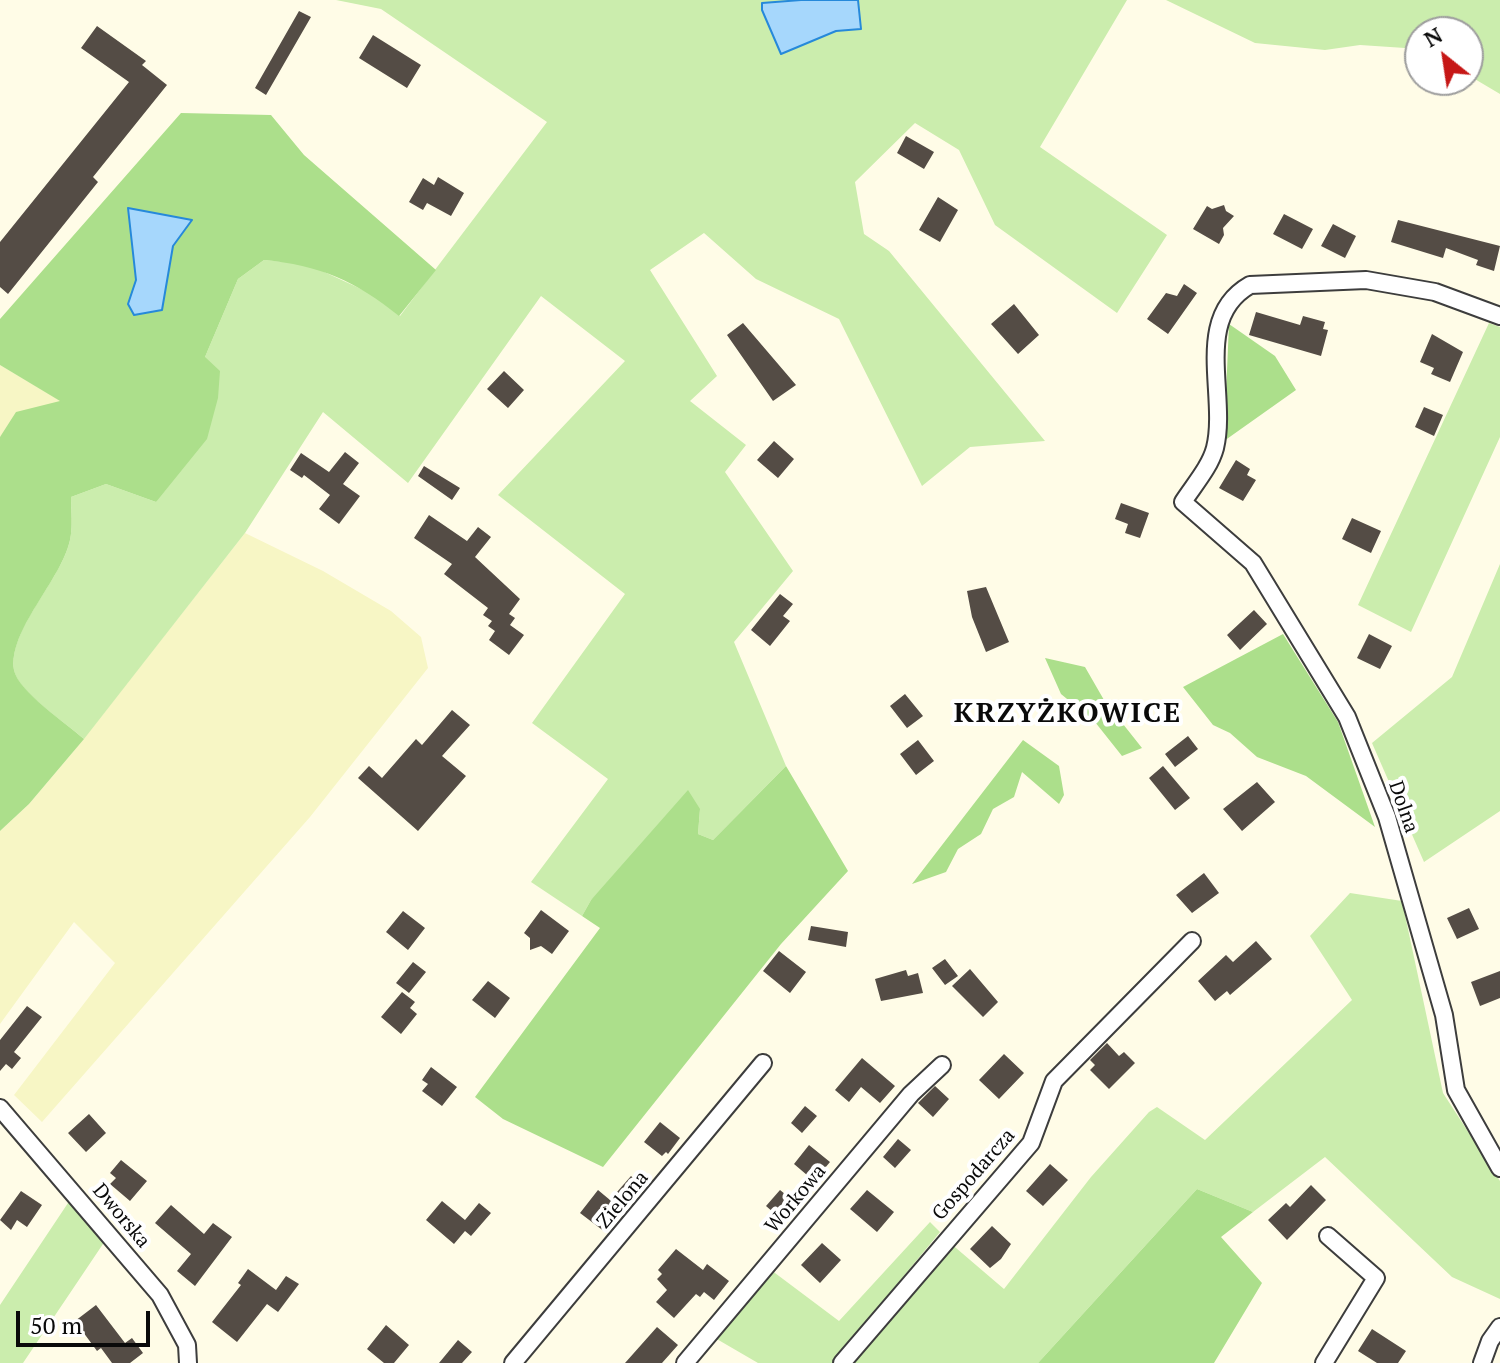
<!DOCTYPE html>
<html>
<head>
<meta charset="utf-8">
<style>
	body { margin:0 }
	#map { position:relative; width:1500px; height:1363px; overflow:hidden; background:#fffce7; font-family:"PT Serif",serif }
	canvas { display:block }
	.north { position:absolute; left:1404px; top:16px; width:80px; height:80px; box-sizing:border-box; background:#fff; border:2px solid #9d9d9d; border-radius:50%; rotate:330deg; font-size:22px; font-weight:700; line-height:32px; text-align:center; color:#0a0a0a }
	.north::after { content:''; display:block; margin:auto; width:28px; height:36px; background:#c61716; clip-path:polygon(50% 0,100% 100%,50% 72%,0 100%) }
	.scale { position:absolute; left:16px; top:1311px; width:134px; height:36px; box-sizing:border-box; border:4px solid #0a0a0a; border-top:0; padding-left:10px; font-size:24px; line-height:28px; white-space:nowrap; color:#0a0a0a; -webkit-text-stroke:6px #fff; paint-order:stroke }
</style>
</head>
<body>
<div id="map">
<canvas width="1500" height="1363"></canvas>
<div class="north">N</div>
<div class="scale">50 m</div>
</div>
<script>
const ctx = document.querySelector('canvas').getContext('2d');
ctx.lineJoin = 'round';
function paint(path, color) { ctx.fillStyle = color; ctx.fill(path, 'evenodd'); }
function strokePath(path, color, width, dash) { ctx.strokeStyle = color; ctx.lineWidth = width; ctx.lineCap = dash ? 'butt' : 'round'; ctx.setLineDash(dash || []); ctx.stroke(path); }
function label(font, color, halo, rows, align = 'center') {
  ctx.font = font + ' "PT Serif",serif'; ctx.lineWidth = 8; ctx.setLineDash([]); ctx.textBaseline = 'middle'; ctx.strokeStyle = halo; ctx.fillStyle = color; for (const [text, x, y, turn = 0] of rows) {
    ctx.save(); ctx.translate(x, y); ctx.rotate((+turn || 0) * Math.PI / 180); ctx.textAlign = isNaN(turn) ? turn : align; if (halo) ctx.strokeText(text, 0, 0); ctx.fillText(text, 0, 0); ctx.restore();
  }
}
paint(new Path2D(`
	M 0,365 L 61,401 L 0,437 Z
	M 245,533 L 323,571 L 391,611 L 421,637 L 428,668 L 310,817 L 42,1122 L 14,1095 L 115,963 L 74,922 L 0,1024 L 0,831 L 29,804 L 73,752 Z`), '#f7f6c5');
paint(new Path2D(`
	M 336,0 L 1127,0 L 1040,147 L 1167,235 L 1117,313 L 995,225 L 959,150 L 915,123 L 855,182 L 864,234 L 889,251 L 1045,441 L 970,447 L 922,486 L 839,319 L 756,279 L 704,233 L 650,270 L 717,376 L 690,401 L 746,445 L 725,472 L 793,571 L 734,642 L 786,766 L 713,840 L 698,834 L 700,809 L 591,900 L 582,916 L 531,882 L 608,779 L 532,723 L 625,594 L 498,495 L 625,361 L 541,296 L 408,483 L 323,412 L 245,533 L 84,739 C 67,724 17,691 14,670 C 8,629 61,581 70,540 C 73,527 71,511 71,497 L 106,484 L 156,502 L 205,357 L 238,279 L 264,260 L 307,264 L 372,294 L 400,316 L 547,122 L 381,9 Z
	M 1166,0 L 1500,0 L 1500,94 L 1468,75 L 1468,32 L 1420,32 L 1420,49 L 1360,45 L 1325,50 L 1255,43 Z
	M 1489,323 L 1500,327 L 1500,437 L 1411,632 L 1358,605 Z
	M 1500,564 L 1500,811 L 1424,862 L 1372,743 L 1452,677 Z
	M 1350,893 L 1402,901 L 1443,1093 L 1500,1181 L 1500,1299 L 1452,1277 L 1325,1157 L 1253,1212 L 1197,1189 L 1038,1363 L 850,1363 L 949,1242 L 1004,1289 L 1091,1177 L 1149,1112 L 1157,1107 L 1205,1140 L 1352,1000 L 1310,936 Z
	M 70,1200 L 105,1241 L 23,1363 L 0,1363 L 0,1305 Z
	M 930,1222 L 940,1232 L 832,1363 L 758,1363 L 715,1338 L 771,1270 L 839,1321 Z`), '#cbedad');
paint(new Path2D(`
	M 181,113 L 271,115 L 304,155 L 436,270 L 399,316 C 356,281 319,265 264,260 L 238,279 L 205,357 L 220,371 L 218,398 L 207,439 L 156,502 L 106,484 L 71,497 C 71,511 73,527 70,540 C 61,581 8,630 14,670 C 18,691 67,724 84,739 L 29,804 L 0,831 L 0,437 L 16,412 L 60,401 L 0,365 L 0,319 Z
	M 1229,324 L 1275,356 L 1296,390 L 1224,441 Z
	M 1283,634 L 1338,722 L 1375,827 L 1306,776 L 1257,757 L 1230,733 L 1213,725 L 1183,687 Z
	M 1045,658 L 1085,667 L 1104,700 L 1142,748 L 1122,756 L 1095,722 L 1061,694 Z
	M 1023,740 L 1059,766 L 1064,795 L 1059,804 L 1022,772 L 1014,797 L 993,809 L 981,834 L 958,849 L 946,872 L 912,884 Z
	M 786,766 L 848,871 L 781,944 L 603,1167 L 503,1119 L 475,1097 L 600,928 L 582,916 L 591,900 L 688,790 L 700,809 L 698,834 L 713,840 Z
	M 1197,1189 L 1253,1212 L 1221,1237 L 1262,1283 L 1214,1363 L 1038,1363 Z`), '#acdf8b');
const water = new Path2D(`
	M 801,0 L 858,0 L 861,29 L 836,31 L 781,54 L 762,10 L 762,3 Z
	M 128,208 L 192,220 L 173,246 L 162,310 L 134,315 L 128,304 L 136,280 Z`);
paint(water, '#a6d7fc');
strokePath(water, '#2689da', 2);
paint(new Path2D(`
	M 299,11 L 311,17 L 266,95 L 255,88 Z
	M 97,26 L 146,61 L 142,65 L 167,85 L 93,177 L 98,182 L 8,294 L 0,287 L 0,242 L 129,82 L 81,48 Z
	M 373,35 L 421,65 L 407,88 L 359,58 Z
	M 906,136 L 934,152 L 924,169 L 897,153 Z
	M 438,177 L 464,193 L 451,216 L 427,203 L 423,210 L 409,202 L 423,178 L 434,185 Z
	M 938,197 L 958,210 L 940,242 L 919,230 Z
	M 1224,205 L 1226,211 L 1234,216 L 1223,228 L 1224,235 L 1219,244 L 1193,229 L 1207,206 L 1212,209 Z
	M 1284,214 L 1313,229 L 1302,249 L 1273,234 Z
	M 1398,220 L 1500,246 L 1494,271 L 1476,265 L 1478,260 L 1446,248 L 1443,258 L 1391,242 Z
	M 1333,224 L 1356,236 L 1345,258 L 1321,246 Z
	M 1184,284 L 1197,293 L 1168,334 L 1147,319 L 1166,293 L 1177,296 Z
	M 1014,304 L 1039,335 L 1018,354 L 991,324 Z
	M 1256,312 L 1300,325 L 1303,316 L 1325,322 L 1323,329 L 1328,330 L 1321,356 L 1249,335 Z
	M 743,323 L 796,385 L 773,401 L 727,335 Z
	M 1432,334 L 1463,352 L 1450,382 L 1431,374 L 1434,368 L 1420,362 Z
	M 504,371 L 524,390 L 508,408 L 487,389 Z
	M 1424,407 L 1443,415 L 1434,436 L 1415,427 Z
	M 774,441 L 794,459 L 778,478 L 757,460 Z
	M 345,452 L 359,463 L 343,484 L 360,496 L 339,524 L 319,509 L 330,495 L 304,475 L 302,478 L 290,470 L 301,453 L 329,472 Z
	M 1236,460 L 1250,469 L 1247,475 L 1256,480 L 1243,501 L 1219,488 Z
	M 424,466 L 460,488 L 452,500 L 418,476 Z
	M 1121,503 L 1149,513 L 1140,538 L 1125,533 L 1128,524 L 1115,519 Z
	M 429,515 L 467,541 L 478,527 L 491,537 L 475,557 L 520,599 L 509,614 L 515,618 L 510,625 L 524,635 L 509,655 L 489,640 L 495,631 L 488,626 L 492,621 L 483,615 L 488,608 L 444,574 L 452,564 L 414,538 Z
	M 1352,518 L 1381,531 L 1371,553 L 1342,539 Z
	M 986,587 L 1009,642 L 986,652 L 972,617 L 967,591 Z
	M 780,594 L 793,604 L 783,616 L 790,621 L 770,646 L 751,630 Z
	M 1254,610 L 1267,624 L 1240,650 L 1227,635 Z
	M 1369,634 L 1392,646 L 1380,669 L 1357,658 Z
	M 905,694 L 923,716 L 907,728 L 890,706 Z
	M 452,710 L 470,725 L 442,756 L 466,776 L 418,831 L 358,778 L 369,766 L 382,778 L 416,739 L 422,745 Z
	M 1188,736 L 1198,749 L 1175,767 L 1165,754 Z
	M 918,740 L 934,761 L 916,775 L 900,754 Z
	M 1163,766 L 1190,798 L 1175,810 L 1149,778 Z
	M 1257,782 L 1275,802 L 1242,831 L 1223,809 Z
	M 1204,873 L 1219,893 L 1192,913 L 1176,895 Z
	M 1469,908 L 1479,929 L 1457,939 L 1447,918 Z
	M 541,910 L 569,931 L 552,954 L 541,946 L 530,950 L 530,938 L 524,933 Z
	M 403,911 L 425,928 L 408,950 L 386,932 Z
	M 811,926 L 848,932 L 846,947 L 808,940 Z
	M 1256,941 L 1272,959 L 1230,995 L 1227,991 L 1215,1001 L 1198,981 L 1226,955 L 1233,962 Z
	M 779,951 L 806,972 L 790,993 L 763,971 Z
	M 945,959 L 958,976 L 945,985 L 932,968 Z
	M 413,962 L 426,972 L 409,993 L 396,983 Z
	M 970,969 L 998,1002 L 983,1017 L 952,986 Z
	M 906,970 L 908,976 L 918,973 L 923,993 L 881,1001 L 875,979 Z
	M 1500,971 L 1500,998 L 1480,1006 L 1471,982 Z
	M 488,981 L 510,998 L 495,1018 L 472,1000 Z
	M 402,992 L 415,1002 L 410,1008 L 417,1014 L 401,1034 L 381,1017 Z
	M 27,1006 L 42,1017 L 14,1052 L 21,1058 L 12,1069 L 6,1064 L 0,1071 L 0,1040 Z
	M 1107,1043 L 1119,1056 L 1124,1052 L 1135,1063 L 1109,1089 L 1090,1070 L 1095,1065 L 1090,1060 Z
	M 1004,1054 L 1024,1073 L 999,1099 L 979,1080 Z
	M 862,1058 L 895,1086 L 880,1103 L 861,1087 L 849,1102 L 835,1090 Z
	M 431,1067 L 457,1087 L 442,1106 L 422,1091 L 428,1084 L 422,1080 Z
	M 935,1086 L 949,1099 L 933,1117 L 918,1103 Z
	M 805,1106 L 817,1116 L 802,1133 L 791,1123 Z
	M 89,1114 L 106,1133 L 86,1152 L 68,1133 Z
	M 660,1122 L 680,1138 L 668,1154 L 666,1152 L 662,1156 L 644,1142 Z
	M 898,1139 L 911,1150 L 895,1168 L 883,1157 Z
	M 809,1145 L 830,1162 L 814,1181 L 794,1164 Z
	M 121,1160 L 147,1181 L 130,1201 L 110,1184 L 116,1178 L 110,1173 Z
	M 1050,1164 L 1068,1180 L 1043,1206 L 1026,1191 Z
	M 631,1176 L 643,1187 L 605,1232 L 580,1213 L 598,1190 L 610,1200 Z
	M 1311,1185 L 1326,1200 L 1287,1240 L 1268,1220 L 1286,1203 L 1290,1207 Z
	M 780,1190 L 795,1202 L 781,1219 L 766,1206 Z
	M 867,1190 L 894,1212 L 877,1232 L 850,1209 Z
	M 21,1191 L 42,1205 L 27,1227 L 17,1220 L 11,1230 L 0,1220 Z
	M 442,1201 L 465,1220 L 479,1203 L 491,1213 L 471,1236 L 465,1231 L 454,1244 L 426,1220 Z
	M 171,1205 L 204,1234 L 213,1223 L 232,1237 L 195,1286 L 177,1271 L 191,1254 L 155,1223 Z
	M 992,1226 L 1011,1244 L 1001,1259 L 990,1268 L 970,1249 Z
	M 822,1243 L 841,1260 L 820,1283 L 801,1265 Z
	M 676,1249 L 703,1270 L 707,1264 L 729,1281 L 714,1300 L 704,1292 L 700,1297 L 696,1294 L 674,1318 L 656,1302 L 667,1290 L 657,1279 L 662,1274 L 658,1270 Z
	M 248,1269 L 276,1290 L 286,1276 L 299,1284 L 278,1312 L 267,1304 L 237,1342 L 212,1322 L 241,1285 L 238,1283 Z
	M 96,1305 L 125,1343 L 132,1338 L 143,1353 L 130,1363 L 112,1363 L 101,1348 L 97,1351 L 75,1321 Z
	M 386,1325 L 409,1345 L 394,1363 L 384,1363 L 367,1349 Z
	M 657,1327 L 678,1345 L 662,1363 L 625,1363 Z
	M 1372,1329 L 1406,1351 L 1398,1363 L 1377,1363 L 1358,1351 Z
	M 458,1340 L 472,1352 L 462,1363 L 439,1363 Z`), '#544c45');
const street = new Path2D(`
	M 1500,316 L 1435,292 L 1366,280 L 1250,285 C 1192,318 1228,395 1215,448 C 1210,467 1194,485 1183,502 L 1253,563 L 1347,717 L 1387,817 L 1444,1015 L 1456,1090 L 1500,1168
	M 0,1108 L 160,1295 L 187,1345 L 188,1363
	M 513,1363 L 763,1063
	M 685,1363 L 911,1094 L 942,1065
	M 842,1363 L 1031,1143 L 1054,1081 L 1192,941
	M 1324,1363 L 1376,1278 L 1328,1236
	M 1482,1363 L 1490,1341 L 1500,1327`);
strokePath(street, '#3d3d3d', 20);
strokePath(street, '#fff', 16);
label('20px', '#0a0a0a', '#fff', [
	["Dolna",1403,807,71],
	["Gospodarcza",974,1175,-49],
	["Workowa",796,1199,-50],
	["Zielona",623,1200,-50],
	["Dworska",121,1216,50]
]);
ctx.letterSpacing = '2px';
label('bold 28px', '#0a0a0a', '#fff', [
	["KRZYŻKOWICE",1068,714]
]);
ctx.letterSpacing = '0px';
</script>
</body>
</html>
